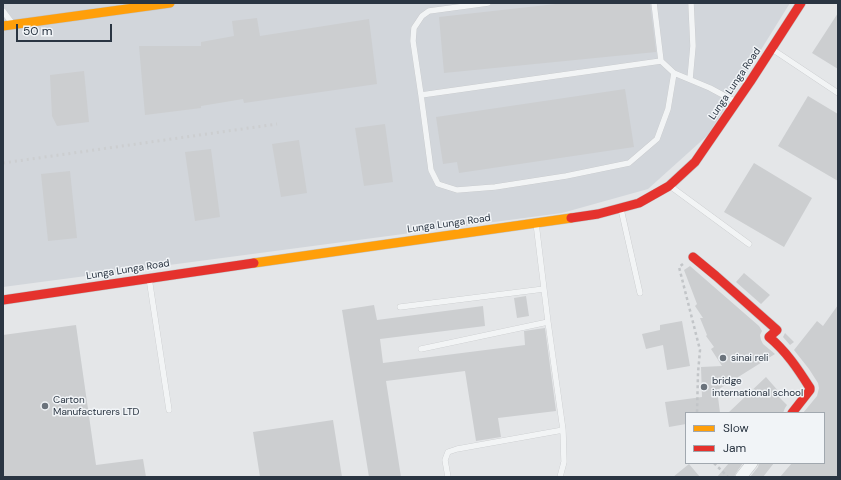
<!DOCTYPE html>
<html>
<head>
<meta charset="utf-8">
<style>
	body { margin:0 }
	#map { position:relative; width:841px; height:480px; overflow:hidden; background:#e4e6e8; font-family:"DM Sans",sans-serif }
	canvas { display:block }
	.frame { position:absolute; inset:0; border:4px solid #2a3542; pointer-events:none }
	.legend { position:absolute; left:685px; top:412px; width:140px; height:52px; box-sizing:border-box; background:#f1f4f7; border:1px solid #a1a8af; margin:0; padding:5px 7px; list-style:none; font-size:12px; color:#2a3542 }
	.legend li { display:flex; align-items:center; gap:8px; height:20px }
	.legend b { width:20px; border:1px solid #a1a8af }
	.scale { position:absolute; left:16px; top:24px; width:96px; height:18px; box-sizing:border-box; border:2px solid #2a3542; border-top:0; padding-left:5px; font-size:12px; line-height:14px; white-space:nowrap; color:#2a3542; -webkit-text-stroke:3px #f1f4f7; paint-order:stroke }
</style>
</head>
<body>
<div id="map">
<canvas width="841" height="480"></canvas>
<div class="frame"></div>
<ul class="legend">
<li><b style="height:5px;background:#ff9f0a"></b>Slow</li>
<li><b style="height:5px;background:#e5322d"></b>Jam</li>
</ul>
<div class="scale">50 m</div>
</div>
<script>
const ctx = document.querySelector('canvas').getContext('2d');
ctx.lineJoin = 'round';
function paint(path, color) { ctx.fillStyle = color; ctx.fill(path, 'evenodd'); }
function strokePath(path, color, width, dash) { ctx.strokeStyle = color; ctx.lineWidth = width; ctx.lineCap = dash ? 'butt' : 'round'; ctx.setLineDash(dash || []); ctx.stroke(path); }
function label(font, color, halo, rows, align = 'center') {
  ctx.font = font + ' "DM Sans",sans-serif'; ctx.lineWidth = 3; ctx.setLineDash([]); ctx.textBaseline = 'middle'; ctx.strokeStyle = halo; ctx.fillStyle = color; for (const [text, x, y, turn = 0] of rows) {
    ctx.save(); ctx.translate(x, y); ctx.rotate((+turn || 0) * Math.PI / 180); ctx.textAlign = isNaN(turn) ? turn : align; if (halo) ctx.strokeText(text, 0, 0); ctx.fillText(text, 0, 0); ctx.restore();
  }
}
paint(new Path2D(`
	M 3,3 L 790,3 L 708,135 L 648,189 L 562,213 L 3,287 Z`), '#d2d6db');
paint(new Path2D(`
	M 565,3 L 650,3 L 656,52 L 444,73 L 439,17 Z
	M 838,13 L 838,69 L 812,53 Z
	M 257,18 L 260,36 L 369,19 L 377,84 L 244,103 L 243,99 L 201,106 L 201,108 L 145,115 L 139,46 L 201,46 L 201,42 L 234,36 L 232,21 Z
	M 84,71 L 89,122 L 57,126 L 52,116 L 50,75 Z
	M 625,89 L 634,147 L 459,173 L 457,162 L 443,164 L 436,117 Z
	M 808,96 L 838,114 L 838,181 L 778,146 Z
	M 385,124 L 393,182 L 364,186 L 355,128 Z
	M 299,140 L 307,193 L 281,197 L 272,144 Z
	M 211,149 L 220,217 L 195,221 L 185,152 Z
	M 754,163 L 812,198 L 784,247 L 724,212 Z
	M 70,171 L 77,238 L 48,241 L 41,174 Z
	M 690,266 L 759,326 L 762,331 L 760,335 L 761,340 L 763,344 L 775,354 L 719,389 L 717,389 L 720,413 L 686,413 L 686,424 L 669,427 L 665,402 L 702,397 L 701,367 L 722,366 L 711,349 L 714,347 L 706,336 L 707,335 L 700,318 L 703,318 L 695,306 L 697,304 L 684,270 Z
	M 744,273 L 770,295 L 761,304 L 736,282 Z
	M 526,296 L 529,316 L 517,318 L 514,298 Z
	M 374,305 L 377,320 L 483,306 L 485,326 L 380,339 L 383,363 L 525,345 L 524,331 L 545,328 L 556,411 L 498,418 L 501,437 L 476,441 L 465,371 L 386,381 L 401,477 L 369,477 L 342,310 Z
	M 838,305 L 838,477 L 780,477 L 792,463 L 824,463 L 824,413 L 803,413 L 817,396 L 819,388 L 818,383 L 809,369 L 794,350 L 817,321 L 823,326 Z
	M 682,321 L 690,366 L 667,370 L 663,345 L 646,349 L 642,334 L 660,330 L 660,325 Z
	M 76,325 L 96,465 L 143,459 L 146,477 L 3,477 L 3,335 Z
	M 785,333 L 794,342 L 790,345 L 783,337 Z
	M 766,377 L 780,393 L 777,395 L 787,405 L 785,408 L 783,413 L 728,413 Z
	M 333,420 L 342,477 L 260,477 L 253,432 Z
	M 729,463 L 743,463 L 736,473 L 734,477 L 717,477 Z
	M 759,463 L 774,463 L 763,477 L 750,477 L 758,467 Z
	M 689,464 L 700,477 L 673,477 Z`), '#ccced0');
const lane = new Path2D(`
	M 488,3 L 429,11 L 422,16 L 414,28 L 413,41 L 421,95 L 431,170 L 438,184 L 457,190 L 495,187 L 566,176 L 629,163 L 657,139 L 668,109 L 674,73 L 710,88 L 736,102
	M 654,3 L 661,61 L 674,73
	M 3,11 L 12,23
	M 772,49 L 838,93
	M 690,79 L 693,46 L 691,3
	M 421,95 L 661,61
	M 670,186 L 749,244
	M 621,209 L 640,293
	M 536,223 L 548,322 L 563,430 L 564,462 L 560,477
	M 149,278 L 169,410
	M 400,307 L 544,289
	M 421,349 L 548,322
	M 448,477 L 445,460 L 448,452 L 457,449 L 563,430`);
const street = new Path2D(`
	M 741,477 L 752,463`);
const slow = new Path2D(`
	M 3,26 L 170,3
	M 254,263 L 571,218`);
const jam = new Path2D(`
	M 571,218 L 598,214 L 639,203 L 669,186 L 695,162 L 750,82 L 801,3
	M 693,257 L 716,276 L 777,330 L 769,337 C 786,351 798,369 810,388 L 810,390 L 792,413
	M 3,300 L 254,263`);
strokePath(lane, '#c2c4c6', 6);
strokePath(street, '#c2c4c6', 12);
strokePath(slow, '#c2c4c6', 10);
strokePath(jam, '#c2c4c6', 10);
strokePath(new Path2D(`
	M 683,264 L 679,267 L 700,350 L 698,373 L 697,413
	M 714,463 L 728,477`), '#c2c5c8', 2.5, [3, 3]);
strokePath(lane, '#f2f4f5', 5.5);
strokePath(street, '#f2f4f5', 11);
strokePath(slow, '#ff9f0a', 9);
strokePath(jam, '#e5322d', 9);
strokePath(new Path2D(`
	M 3,163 L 277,124`), '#ccced0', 3, [2, 4]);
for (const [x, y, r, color] of [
	[723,358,4,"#6b737c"],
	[704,387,4,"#6b737c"],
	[45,406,4,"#6b737c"]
]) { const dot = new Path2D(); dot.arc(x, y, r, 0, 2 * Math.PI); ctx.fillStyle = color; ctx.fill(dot); strokePath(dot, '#f1f4f7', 1.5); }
label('10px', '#2a3542', '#f1f4f7', [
	["Lunga Lunga Road",735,84,-56],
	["Lunga Lunga Road",449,224,-8],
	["Lunga Lunga Road",128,270,-9]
]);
label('10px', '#2a3542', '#f1f4f7', [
	["sinai reli",731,358],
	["bridge",712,381],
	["international school",712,393],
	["Carton",53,400],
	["Manufacturers LTD",53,412]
], 'left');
</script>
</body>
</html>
